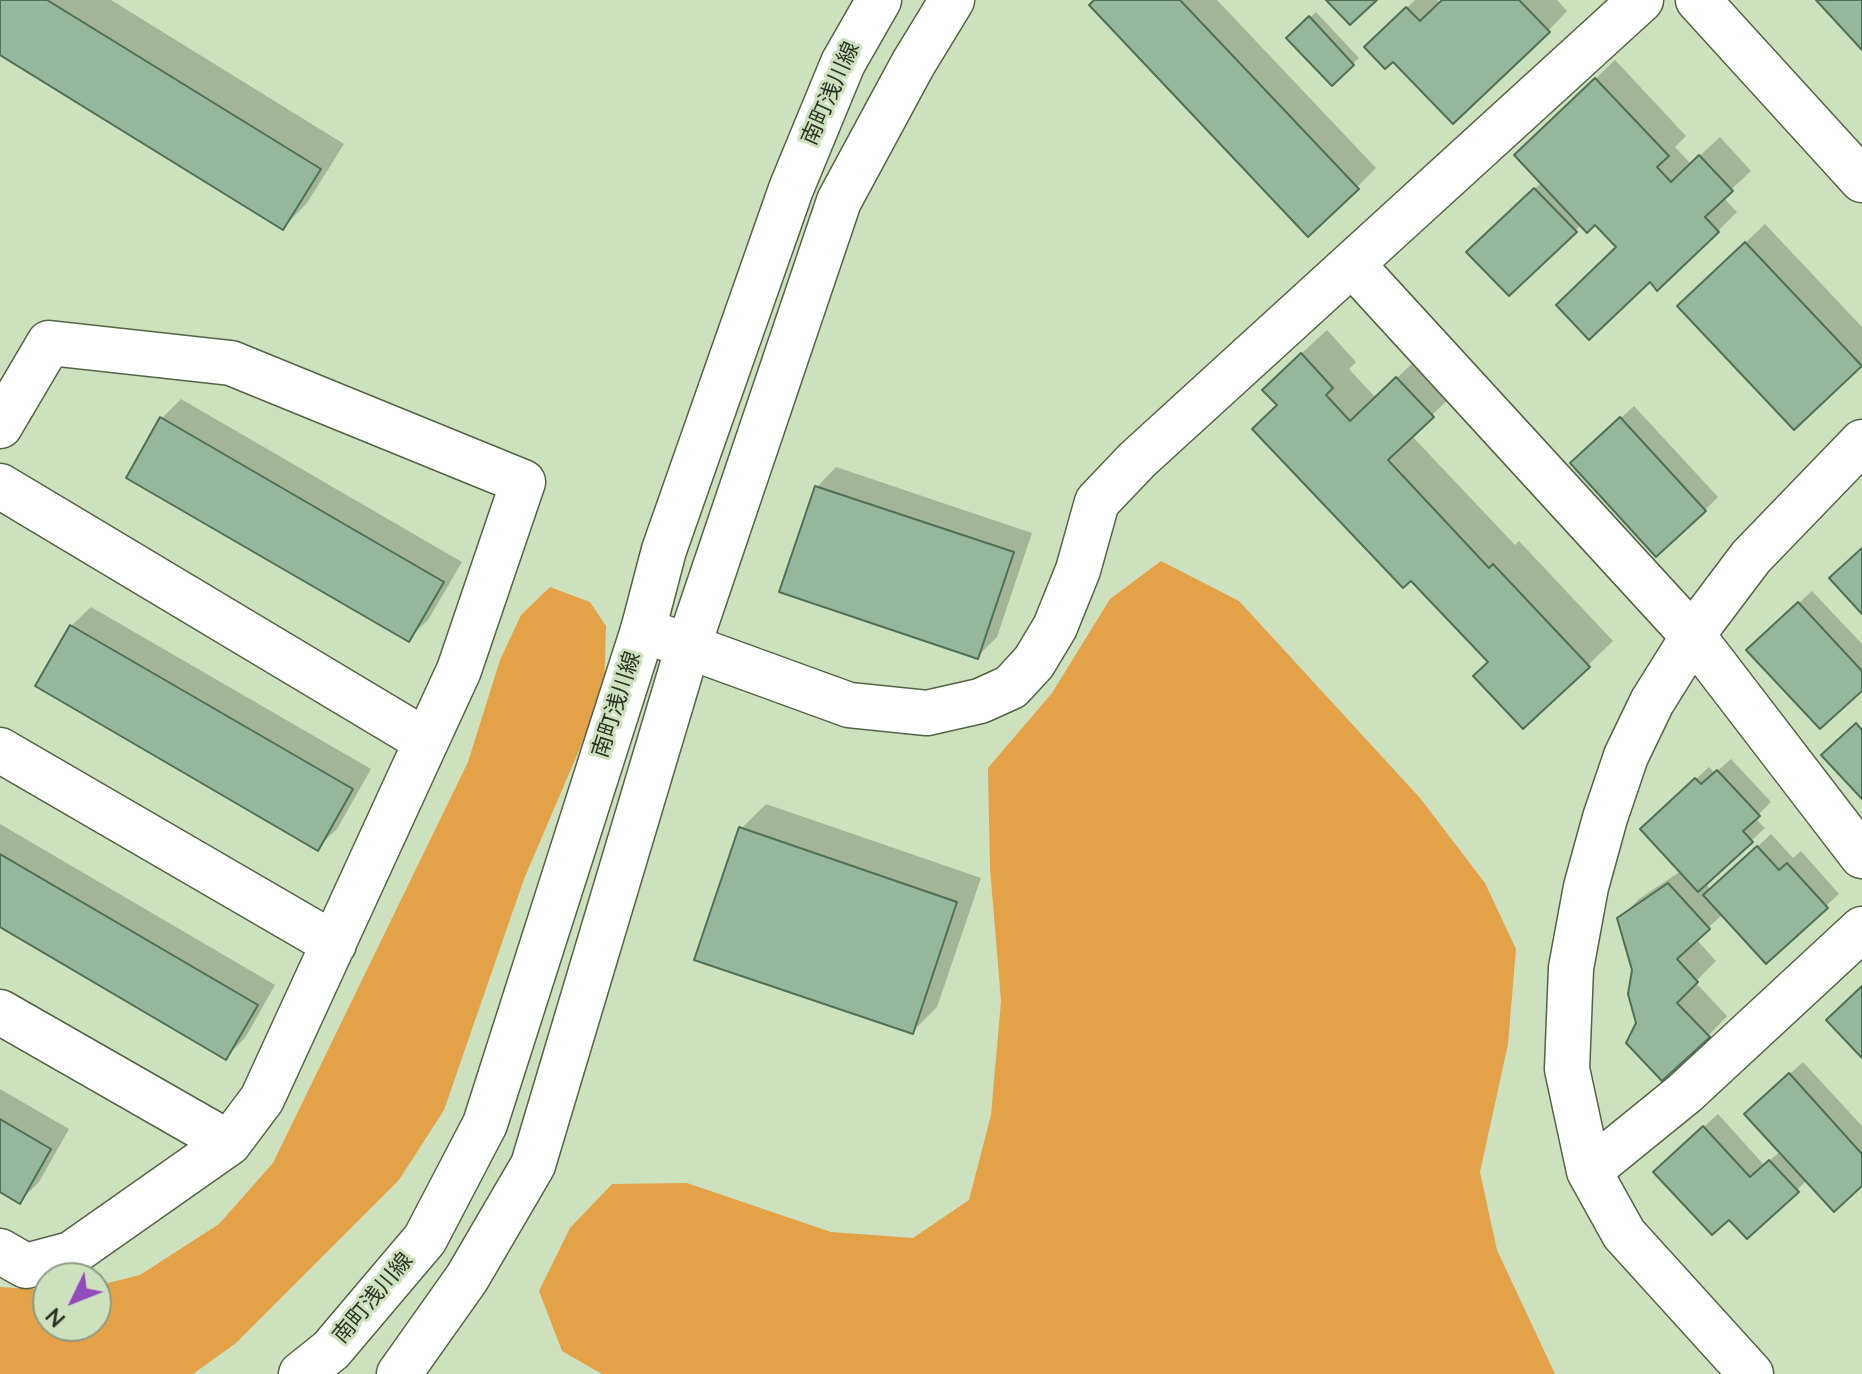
<!DOCTYPE html>
<html>
<head>
<meta charset="utf-8">
<style>
	body { margin:0 }
	#map { position:relative; width:1862px; height:1374px; overflow:hidden; background:#cee1be; font-family:"Nunito Sans",sans-serif }
	canvas { display:block }
	.north { position:absolute; left:32px; top:1262px; width:80px; height:80px; box-sizing:border-box; background:#cee1be; border:2px solid #8e9c82; border-radius:50%; rotate:227deg; font-size:22px; font-weight:700; line-height:32px; text-align:center; color:#2d3427 }
	.north::after { content:''; display:block; margin:auto; width:28px; height:36px; background:#934abd; clip-path:polygon(50% 0,100% 100%,50% 72%,0 100%) }
</style>
</head>
<body>
<div id="map">
<canvas width="1862" height="1374"></canvas>
<div class="north">N</div>
</div>
<script>
const ctx = document.querySelector('canvas').getContext('2d');
ctx.lineJoin = 'round';
function paint(path, color) { ctx.fillStyle = color; ctx.fill(path, 'evenodd'); }
function strokePath(path, color, width, dash) { ctx.strokeStyle = color; ctx.lineWidth = width; ctx.lineCap = dash ? 'butt' : 'round'; ctx.setLineDash(dash || []); ctx.stroke(path); }
function label(font, color, halo, rows, align = 'center') {
  ctx.font = font + ' "Nunito Sans","Noto Sans JP",sans-serif'; ctx.lineWidth = 6; ctx.setLineDash([]); ctx.textBaseline = 'middle'; ctx.strokeStyle = halo; ctx.fillStyle = color; for (const [text, x, y, turn = 0] of rows) {
    ctx.save(); ctx.translate(x, y); ctx.rotate((+turn || 0) * Math.PI / 180); ctx.textAlign = isNaN(turn) ? turn : align; if (halo) ctx.strokeText(text, 0, 0); ctx.fillText(text, 0, 0); ctx.restore();
  }
}
paint(new Path2D(`
	M 1161,561 L 1239,601 L 1420,798 L 1485,883 L 1516,949 L 1508,1044 L 1480,1172 L 1497,1250 L 1555,1374 L 602,1374 L 562,1351 L 539,1291 L 570,1228 L 612,1184 L 687,1183 L 831,1232 L 913,1238 L 969,1200 L 991,1115 L 1001,1001 L 990,868 L 988,768 L 1052,693 L 1110,599 Z
	M 550,587 L 590,602 L 606,626 L 604,692 L 524,879 L 444,1110 L 399,1180 L 236,1343 L 193,1374 L 0,1374 L 0,1287 L 48,1290 L 48,1326 L 96,1326 L 96,1286 L 140,1275 L 219,1224 L 273,1163 L 468,762 L 500,660 L 521,615 Z`), '#e3a148');
paint(new Path2D(`
	M 0,0 L 111,0 L 344,144 L 307,203 L 283,228 L 0,53 Z
	M 1097,0 L 1217,0 L 1376,168 L 1357,187 Z
	M 1415,0 L 1437,0 L 1441,3 L 1444,0 L 1557,0 L 1567,11 L 1548,31 L 1393,59 L 1367,47 Z
	M 1316,12 L 1359,58 L 1332,83 L 1289,38 Z
	M 1615,60 L 1686,136 L 1675,147 L 1691,164 L 1720,137 L 1751,171 L 1723,197 L 1737,212 L 1718,231 L 1618,247 L 1596,222 L 1582,224 L 1509,293 L 1482,239 L 1542,182 L 1536,136 Z
	M 1765,224 L 1862,327 L 1862,363 L 1794,427 L 1699,287 Z
	M 1327,330 L 1356,362 L 1349,369 L 1376,398 L 1422,354 L 1457,391 L 1411,435 L 1515,545 L 1519,541 L 1613,641 L 1588,665 L 1490,661 L 1280,404 L 1289,365 Z
	M 181,399 L 462,562 L 428,620 L 408,639 L 162,418 Z
	M 1634,406 L 1718,497 L 1705,510 L 1586,450 Z
	M 836,467 L 1032,533 L 997,637 L 978,656 L 817,487 Z
	M 1812,591 L 1862,644 L 1862,688 L 1762,637 Z
	M 91,607 L 371,769 L 337,829 L 317,848 L 71,626 Z
	M 1731,759 L 1771,802 L 1755,818 L 1765,828 L 1705,883 L 1711,890 L 1771,834 L 1793,858 L 1801,851 L 1839,894 L 1826,906 L 1723,914 L 1696,939 L 1716,961 L 1695,982 L 1727,1016 L 1708,1036 L 1639,1023 L 1634,970 L 1619,919 L 1639,899 L 1681,871 L 1656,816 L 1709,767 L 1715,773 Z
	M 766,804 L 981,878 L 937,1007 L 912,1032 L 741,829 Z
	M 0,824 L 275,985 L 245,1038 L 226,1057 L 0,925 Z
	M 1803,1062 L 1862,1126 L 1862,1183 L 1807,1180 L 1797,1190 L 1729,1217 L 1669,1159 L 1718,1114 L 1764,1165 L 1781,1151 L 1760,1101 Z
	M 0,1089 L 69,1129 L 39,1182 L 20,1201 L 0,1190 Z`), '#0003');
const building = new Path2D(`
	M 0,0 L 47,0 L 321,169 L 283,230 L 0,55 Z
	M 1094,0 L 1180,0 L 1359,189 L 1308,237 L 1089,5 Z
	M 1326,0 L 1377,0 L 1350,25 Z
	M 1442,0 L 1519,0 L 1550,32 L 1453,124 L 1393,62 L 1385,69 L 1364,47 L 1406,7 L 1420,21 Z
	M 1816,0 L 1862,0 L 1862,50 Z
	M 1309,16 L 1354,65 L 1332,86 L 1286,38 Z
	M 1595,78 L 1669,156 L 1657,167 L 1671,182 L 1699,155 L 1733,191 L 1705,217 L 1719,232 L 1657,291 L 1650,282 L 1589,340 L 1556,305 L 1616,247 L 1595,225 L 1587,233 L 1514,155 Z
	M 1534,188 L 1577,232 L 1509,296 L 1466,252 Z
	M 1745,242 L 1862,366 L 1794,430 L 1677,306 Z
	M 1301,353 L 1333,388 L 1326,395 L 1350,421 L 1396,377 L 1434,417 L 1388,460 L 1489,568 L 1493,564 L 1590,667 L 1523,729 L 1473,676 L 1488,662 L 1411,581 L 1403,588 L 1252,429 L 1277,405 L 1262,390 Z
	M 160,417 L 444,582 L 409,642 L 126,478 Z
	M 1620,417 L 1706,511 L 1656,557 L 1570,463 Z
	M 815,486 L 1014,552 L 978,659 L 779,592 Z
	M 1862,548 L 1862,614 L 1829,578 Z
	M 1798,602 L 1862,671 L 1862,691 L 1820,729 L 1746,650 Z
	M 70,625 L 353,789 L 318,851 L 35,686 Z
	M 1856,723 L 1862,730 L 1862,799 L 1821,755 Z
	M 1717,770 L 1760,816 L 1743,831 L 1753,842 L 1698,892 L 1640,829 L 1695,778 L 1701,784 Z
	M 739,827 L 957,902 L 913,1034 L 694,960 Z
	M 1757,846 L 1779,870 L 1787,863 L 1828,908 L 1766,964 L 1703,895 Z
	M 0,854 L 258,1005 L 226,1060 L 0,927 Z
	M 1668,883 L 1710,929 L 1677,959 L 1698,982 L 1677,1003 L 1710,1037 L 1662,1081 L 1626,1043 L 1636,1023 L 1628,994 L 1632,970 L 1617,918 Z
	M 1862,986 L 1862,1058 L 1826,1020 Z
	M 1789,1073 L 1862,1154 L 1862,1186 L 1834,1212 L 1744,1114 Z
	M 0,1119 L 51,1149 L 20,1204 L 0,1192 Z
	M 1703,1126 L 1750,1177 L 1769,1160 L 1799,1192 L 1747,1239 L 1729,1220 L 1712,1235 L 1653,1172 Z`);
paint(building, '#96b79d');
strokePath(building, '#517058', 2);
const minor = new Path2D(`
	M 1352,264 L 1693,636 L 1862,856
	M 0,426 L 49,343 L 231,363 L 523,482 L 459,670 L 262,1099 L 229,1143 L 71,1254 L 26,1266 L 0,1251
	M 0,486 L 426,741
	M 643,630 L 849,705 L 927,713 L 980,701 L 1011,687 L 1034,662 L 1055,627 L 1078,570 L 1097,502 L 1137,460 L 1641,0
	M 0,750 L 334,944
	M 0,1012 L 229,1143
	M 1589,1171 L 1685,1093 L 1862,929
	M 1751,1374 L 1624,1234 L 1589,1171 L 1567,1069 L 1571,968 L 1586,887 L 1605,818 L 1626,756 L 1652,702 L 1702,622 L 1751,557 L 1862,442`);
const tertiary = new Path2D(`
	M 1698,0 L 1862,180
	M 301,1374 L 331,1350 L 425,1239 L 485,1124 L 643,630 L 664,550 L 791,189 L 843,63 L 879,0
	M 399,1374 L 467,1278 L 533,1165 L 688,647 L 839,201 L 913,64 L 952,0`);
strokePath(minor, '#546446', 47);
strokePath(tertiary, '#546446', 47);
strokePath(minor, '#fff', 44);
strokePath(tertiary, '#fff', 44);
label('22px', '#2d3427', '#cee1be', [
	["南町浅川線",832,94,-66],
	["南町浅川線",618,705,-72],
	["南町浅川線",374,1299,-50]
]);
</script>
</body>
</html>
